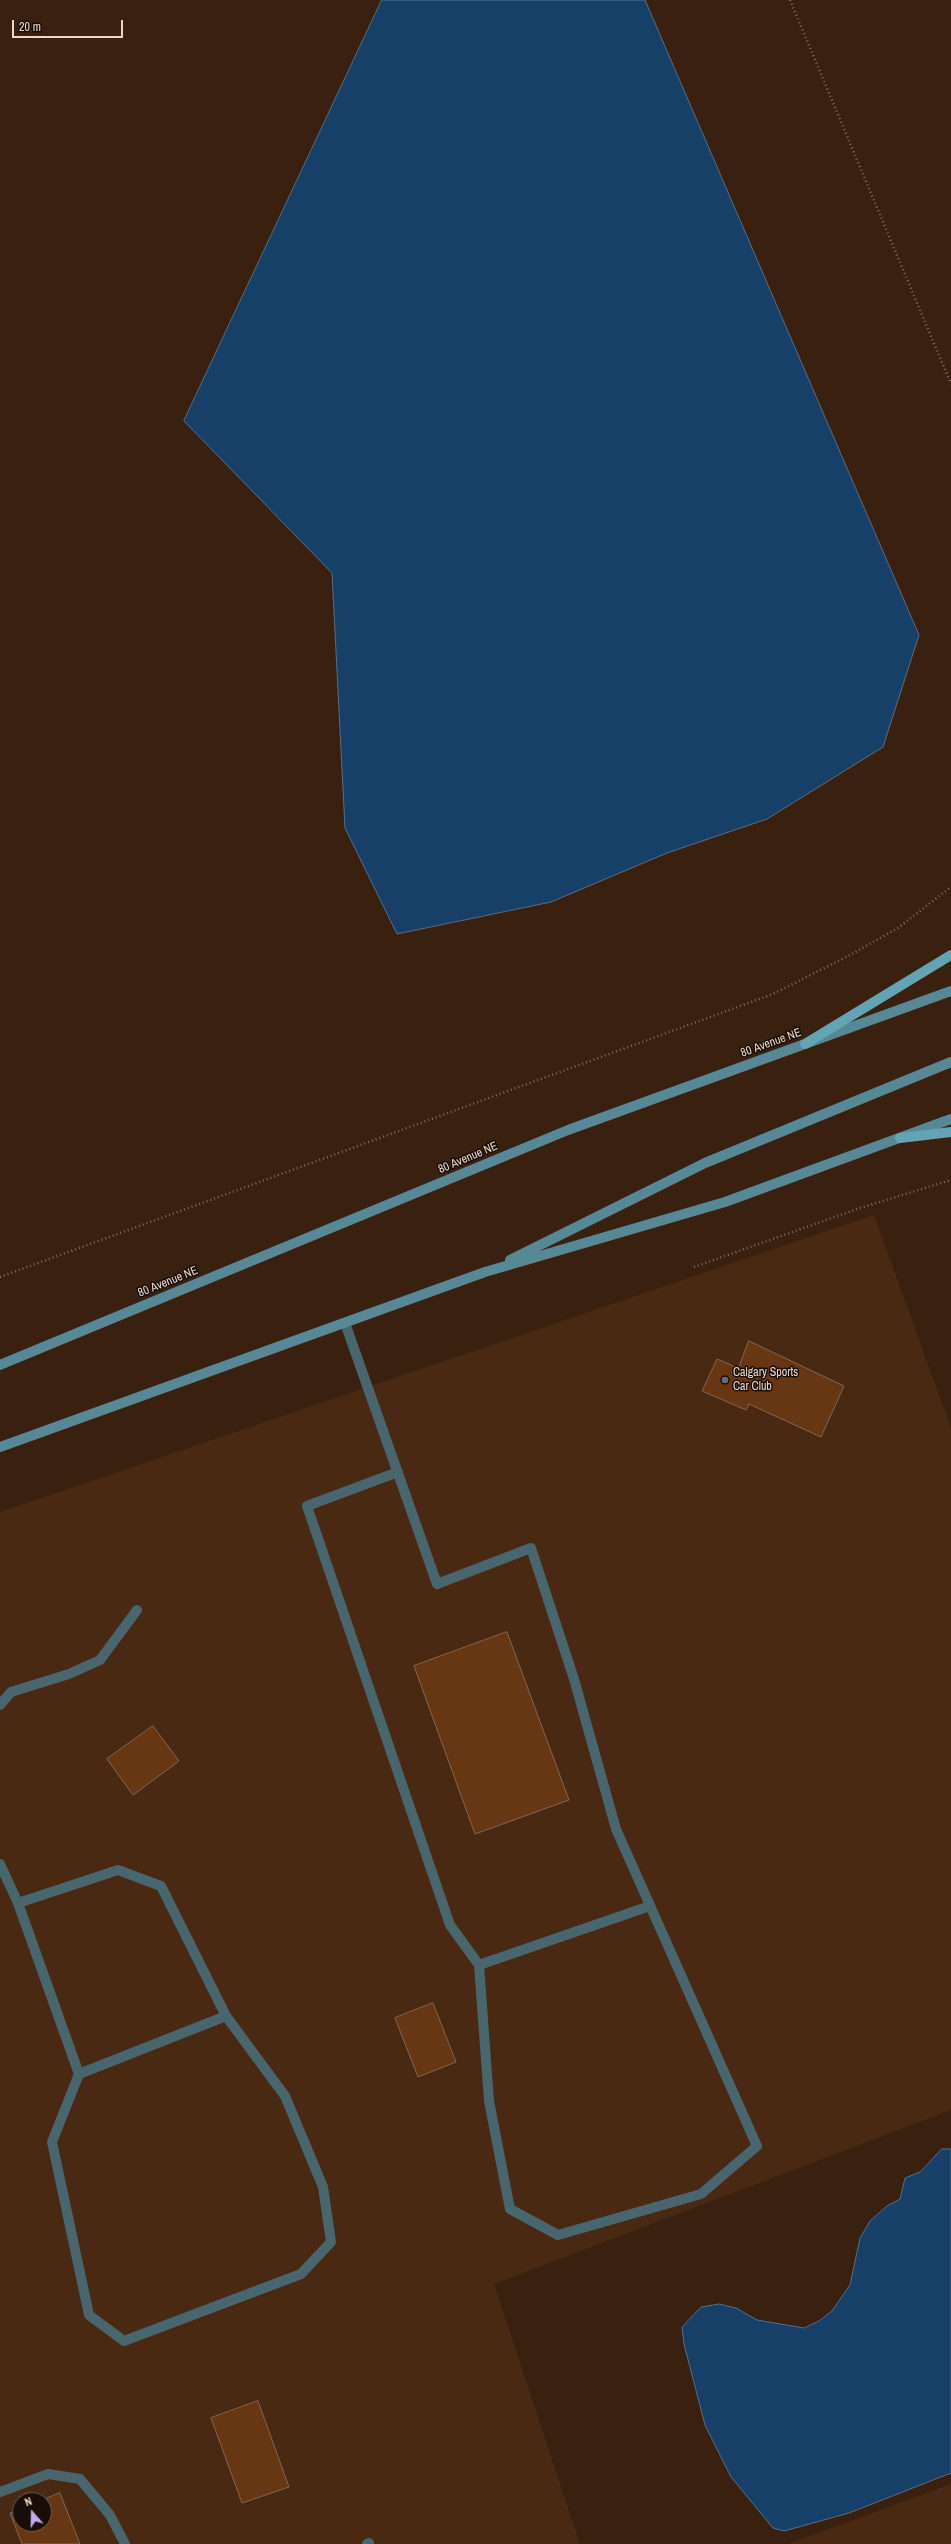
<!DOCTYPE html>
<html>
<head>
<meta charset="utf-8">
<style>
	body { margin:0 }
	#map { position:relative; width:951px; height:2544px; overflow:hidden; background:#3a210f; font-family:"Archivo Narrow",sans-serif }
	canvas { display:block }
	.north { position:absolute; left:12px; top:2492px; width:40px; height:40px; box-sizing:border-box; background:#190e07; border:1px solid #6d5f56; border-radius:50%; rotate:340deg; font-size:11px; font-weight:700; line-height:16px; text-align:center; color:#ead8cd }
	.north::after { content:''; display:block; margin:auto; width:14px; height:18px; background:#c0a8f3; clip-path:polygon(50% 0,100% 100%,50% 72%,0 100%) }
	.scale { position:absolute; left:12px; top:20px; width:111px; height:18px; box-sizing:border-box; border:2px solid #ead8cd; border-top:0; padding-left:5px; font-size:12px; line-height:14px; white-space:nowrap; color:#ead8cd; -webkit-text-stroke:3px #190e07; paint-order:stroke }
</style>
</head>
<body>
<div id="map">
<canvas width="951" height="2544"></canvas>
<div class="north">N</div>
<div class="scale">20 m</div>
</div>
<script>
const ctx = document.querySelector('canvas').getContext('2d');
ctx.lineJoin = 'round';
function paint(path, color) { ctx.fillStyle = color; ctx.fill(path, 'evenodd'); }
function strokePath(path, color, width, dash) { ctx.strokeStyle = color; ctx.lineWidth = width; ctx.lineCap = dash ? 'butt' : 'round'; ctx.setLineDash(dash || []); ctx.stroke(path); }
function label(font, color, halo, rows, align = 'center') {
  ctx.font = font + ' "Archivo Narrow",sans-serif'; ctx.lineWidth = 3; ctx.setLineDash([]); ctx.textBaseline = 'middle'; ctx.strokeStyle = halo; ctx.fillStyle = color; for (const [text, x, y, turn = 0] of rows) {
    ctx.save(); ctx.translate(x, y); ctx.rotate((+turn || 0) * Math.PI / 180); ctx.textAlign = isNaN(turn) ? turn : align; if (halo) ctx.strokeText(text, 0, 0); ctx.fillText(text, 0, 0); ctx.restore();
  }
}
paint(new Path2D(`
	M 874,1215 L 951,1428 L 951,2110 L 494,2284 L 580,2544 L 0,2544 L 0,1512 ZM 20,2500 L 44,2500 L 44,2524 L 20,2524 Z
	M 951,2484 L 951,2544 L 788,2544 Z`), '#492912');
const water = new Path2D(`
	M 382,0 L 645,0 L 919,635 L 883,747 L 767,819 L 667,853 L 551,902 L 397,934 L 345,828 L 332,573 L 184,421 Z
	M 942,2149 L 951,2149 L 951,2473 L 849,2513 L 784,2531 L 773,2528 L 731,2477 L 705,2425 L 684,2344 L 682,2327 L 701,2307 L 719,2304 L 736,2308 L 757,2320 L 804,2328 L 819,2321 L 832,2311 L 850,2285 L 860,2238 L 870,2221 L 887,2206 L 900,2199 L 905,2178 L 920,2172 Z`);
paint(water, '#164068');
strokePath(water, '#566e86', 1);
const building = new Path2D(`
	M 749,1341 L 844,1386 L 821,1437 L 749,1404 L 746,1410 L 702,1391 L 717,1359 L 738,1368 Z
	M 507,1632 L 569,1800 L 475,1834 L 414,1666 Z
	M 153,1726 L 179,1761 L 133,1795 L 107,1759 Z
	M 433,2003 L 456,2062 L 418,2077 L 395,2018 Z
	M 258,2401 L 289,2487 L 242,2503 L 211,2418 Z
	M 60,2493 L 80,2544 L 22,2544 L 10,2513 L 20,2509 L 20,2524 L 44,2524 L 43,2500 Z`);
paint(building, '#673713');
strokePath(building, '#836552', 1);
strokePath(new Path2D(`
	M 790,0 L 951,384
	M 694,1267 L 860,1208 L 951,1180
	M 0,1277 L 773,994 L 850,955 L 898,928 L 951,887`), '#826c5d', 2.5, [1, 3]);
strokePath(new Path2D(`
	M 345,1323 L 437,1584 L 531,1548 L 574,1679 L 616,1829 L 757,2146 L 701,2194 L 558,2235 L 510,2209 L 489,2101 L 479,1965 L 650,1906
	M 398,1472 L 307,1506 L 450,1925 L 479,1965
	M 0,1705 L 11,1692 L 69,1674 L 100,1660 L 137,1610
	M 0,1864 L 18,1903 L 79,2074 L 52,2142 L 89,2315 L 124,2341 L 301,2274 L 331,2242 L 323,2187 L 285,2096 L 226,2016 L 79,2074
	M 18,1903 L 118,1870 L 161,1886 L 226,2016
	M 0,2492 L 48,2474 L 80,2479 L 110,2515 L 125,2544
	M 367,2544 L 369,2543`), '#48666e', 10);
strokePath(new Path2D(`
	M 510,1260 L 705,1163 L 951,1062
	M 0,1365 L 568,1130 L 951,991
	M 0,1447 L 485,1272 L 725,1202 L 951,1119`), '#578895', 10);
strokePath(new Path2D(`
	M 805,1044 L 951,955
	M 900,1138 L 951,1132`), '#62a3b4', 10);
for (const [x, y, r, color] of [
	[725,1380,4,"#5c6f8a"]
]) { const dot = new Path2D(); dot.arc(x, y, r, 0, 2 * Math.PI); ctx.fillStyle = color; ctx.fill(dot); strokePath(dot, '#190e07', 1.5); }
label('12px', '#ead8cd', '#190e07', [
	["80 Avenue NE",771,1043,-20],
	["80 Avenue NE",468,1158,-23],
	["80 Avenue NE",168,1282,-22]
]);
label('12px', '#ead8cd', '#190e07', [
	["Calgary Sports",733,1373],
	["Car Club",733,1387]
], 'left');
</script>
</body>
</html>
